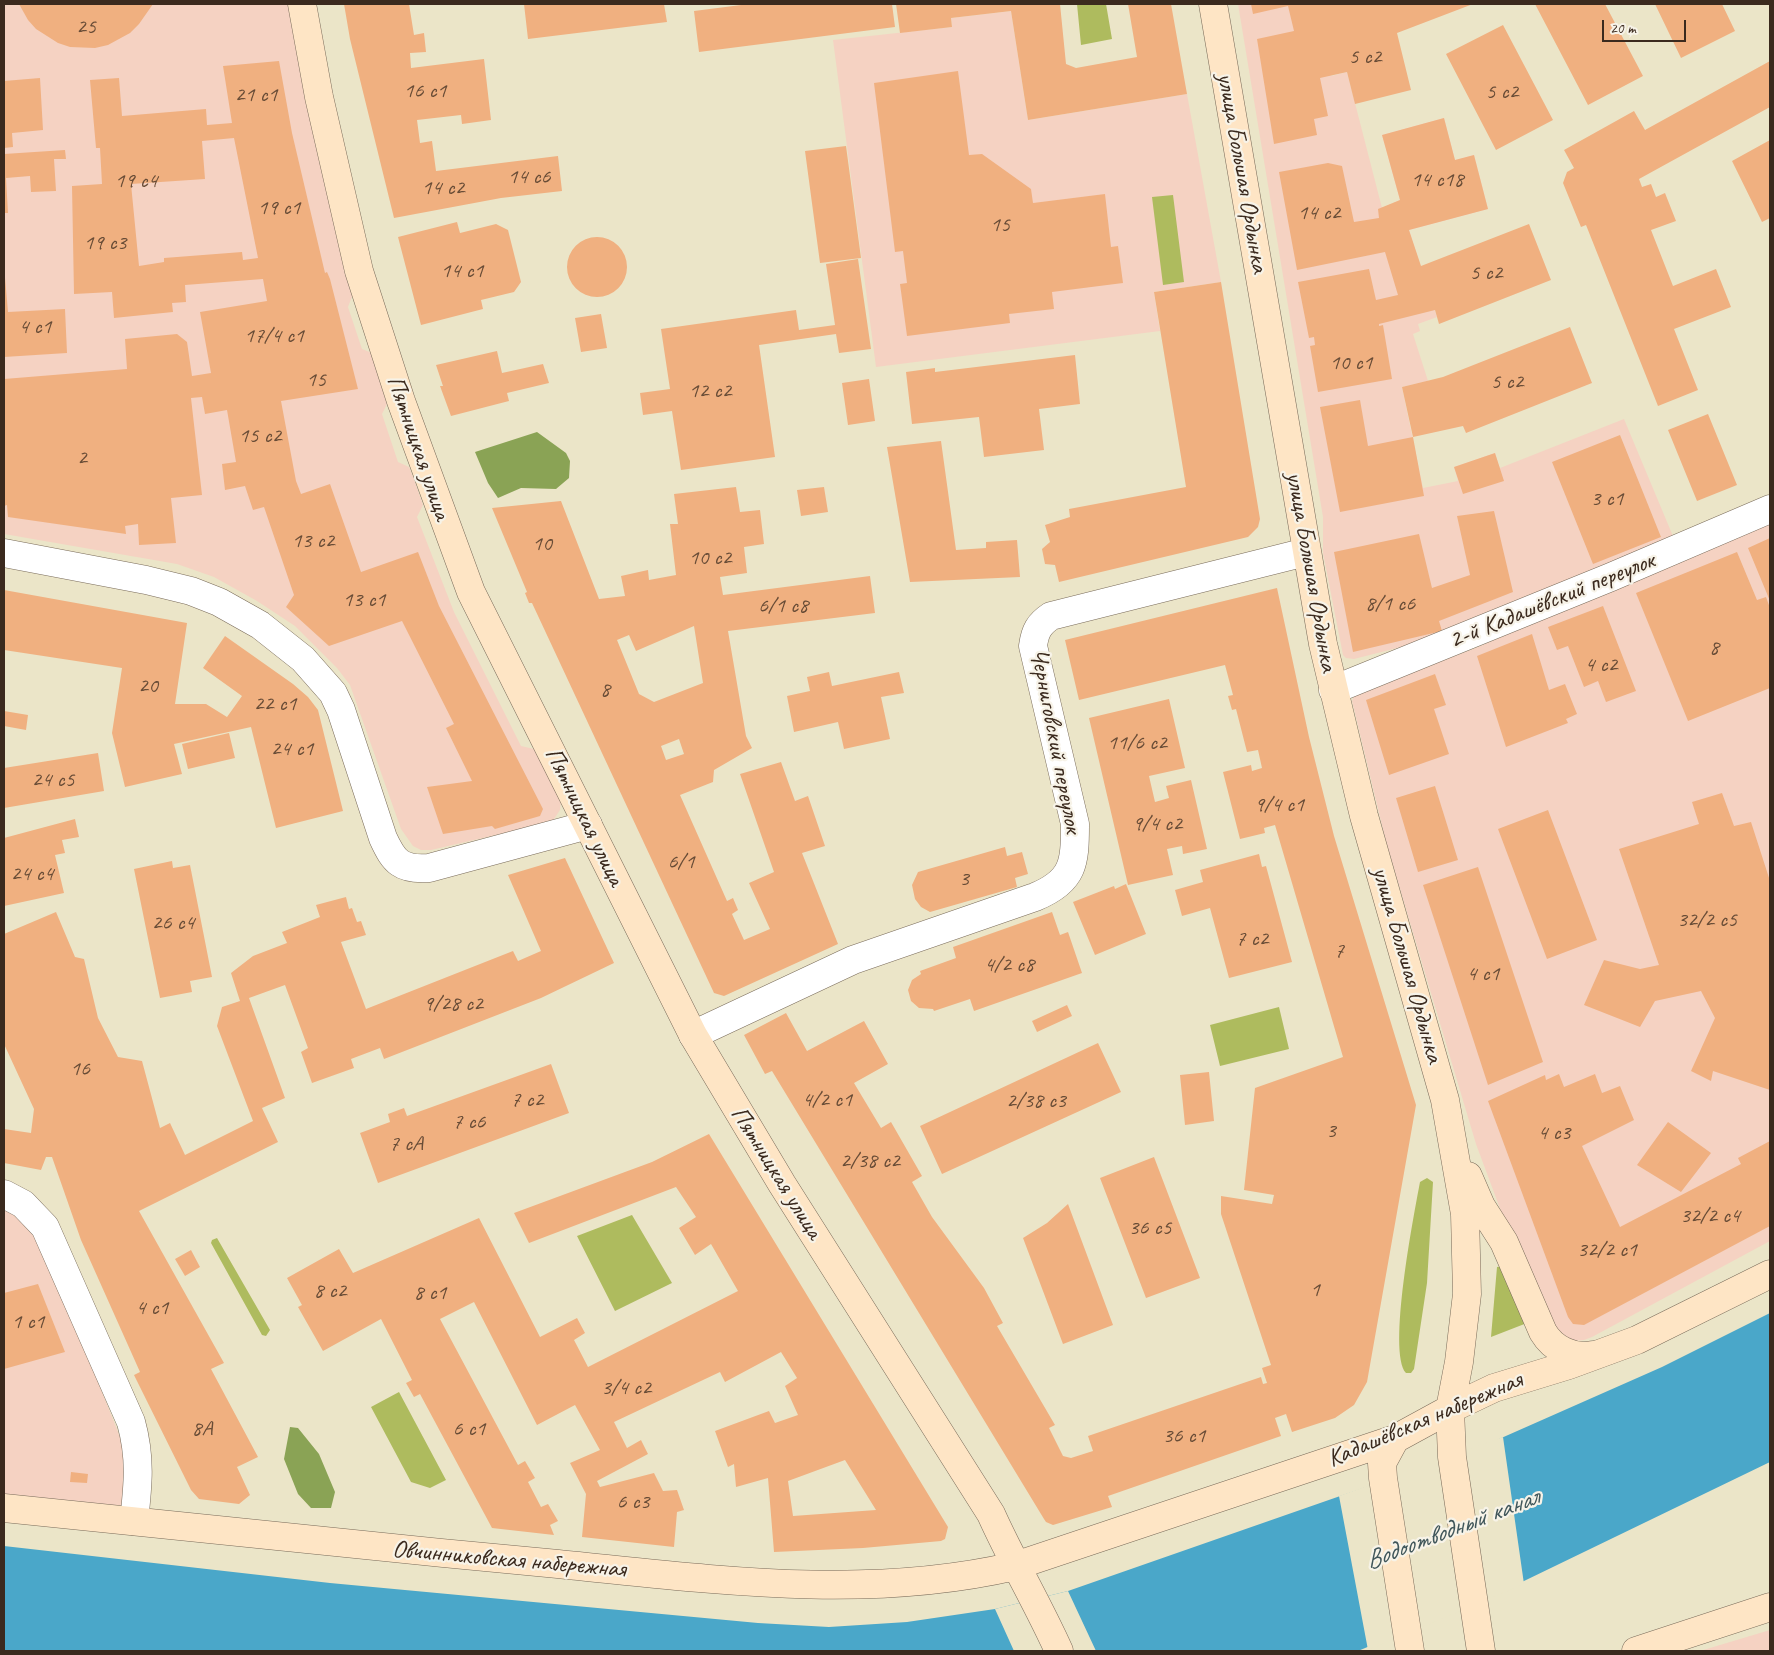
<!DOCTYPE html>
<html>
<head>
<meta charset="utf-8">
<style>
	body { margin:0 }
	#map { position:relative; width:1774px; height:1655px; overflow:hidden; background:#ebe5c8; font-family:Caveat,sans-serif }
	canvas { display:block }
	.frame { position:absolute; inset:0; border:5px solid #3b2a1e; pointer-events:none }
	.scale { position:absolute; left:1602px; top:20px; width:84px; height:22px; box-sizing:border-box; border:2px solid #3b2a1e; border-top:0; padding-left:6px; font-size:15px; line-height:18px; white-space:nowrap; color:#3b2a1e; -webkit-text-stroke:4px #f7f3e8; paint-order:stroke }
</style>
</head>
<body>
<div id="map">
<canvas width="1774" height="1655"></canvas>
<div class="frame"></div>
<div class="scale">20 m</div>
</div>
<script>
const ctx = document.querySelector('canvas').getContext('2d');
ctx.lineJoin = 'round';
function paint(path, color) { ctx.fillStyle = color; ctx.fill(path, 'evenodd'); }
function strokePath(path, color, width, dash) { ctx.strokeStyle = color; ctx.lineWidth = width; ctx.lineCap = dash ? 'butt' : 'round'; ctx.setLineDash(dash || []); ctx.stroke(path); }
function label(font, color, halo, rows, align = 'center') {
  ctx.font = font + ' Caveat,sans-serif'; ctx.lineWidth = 4.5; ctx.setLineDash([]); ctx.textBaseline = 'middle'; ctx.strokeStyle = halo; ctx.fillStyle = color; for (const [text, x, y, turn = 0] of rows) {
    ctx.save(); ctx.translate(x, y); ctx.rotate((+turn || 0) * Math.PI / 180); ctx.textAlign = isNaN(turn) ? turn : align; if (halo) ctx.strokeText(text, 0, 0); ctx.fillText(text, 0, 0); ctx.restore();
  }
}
paint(new Path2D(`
	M 4,4 L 289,4 L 353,294 L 348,307 L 362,349 L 372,353 L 388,402 L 382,414 L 398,462 L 409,467 L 414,479 L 423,505 L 417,517 L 454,612 L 521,746 L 534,749 L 561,800 L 560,810 L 552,822 L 431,850 L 421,850 L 413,846 L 401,829 L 350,685 L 337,668 L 295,626 L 257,601 L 214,577 L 177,564 L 4,534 Z
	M 1238,4 L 1400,4 L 1387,11 L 1331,76 L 1347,72 L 1382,208 L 1400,200 L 1382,135 L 1444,118 L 1455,160 L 1474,155 L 1488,209 L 1409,230 L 1437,317 L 1418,324 L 1420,331 L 1413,334 L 1428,381 L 1402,387 L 1423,488 L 1458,481 L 1454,467 L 1495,453 L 1500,468 L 1624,419 L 1675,541 L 1444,636 L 1354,659 L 1346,658 L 1343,655 L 1323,553 L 1323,517 Z
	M 1011,11 L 1028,120 L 1187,94 L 1221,282 L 1154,292 L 1160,331 L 876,367 L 833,40 L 952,27 L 951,18 Z
	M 1770,522 L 1770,1241 L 1592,1337 L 1584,1340 L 1574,1341 L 1556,1336 L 1511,1238 L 1476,1144 L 1386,842 L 1352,701 L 1354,696 L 1363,691 L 1473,649 Z
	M 4,1205 L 22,1216 L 45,1249 L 128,1457 L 125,1512 L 4,1498 Z
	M 1770,1630 L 1770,1651 L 1700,1651 Z`), '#f5d2c2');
paint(new Path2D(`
	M 1077,4 L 1106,4 L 1112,39 L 1081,45 Z
	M 1173,195 L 1184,282 L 1163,285 L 1152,197 Z
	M 1279,1007 L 1289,1049 L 1220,1066 L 1210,1025 Z
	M 1427,1178 L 1433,1182 L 1427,1283 L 1414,1369 L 1411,1373 L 1406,1373 C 1387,1352 1414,1214 1420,1182 Z
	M 632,1215 L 672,1283 L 615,1311 L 577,1236 Z
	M 217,1238 L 270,1330 L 266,1336 L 262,1335 L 211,1243 L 212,1240 Z
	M 1503,1266 L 1527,1323 L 1491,1337 L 1497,1267 Z
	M 399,1392 L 446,1480 L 430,1488 L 411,1482 L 371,1407 Z`), '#aebb5e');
paint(new Path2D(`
	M 537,432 L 566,453 L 570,461 L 569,478 L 556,489 L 521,488 L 498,498 L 488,483 L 475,452 Z
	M 290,1427 L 298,1428 L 319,1454 L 335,1492 L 331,1508 L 311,1508 L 298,1494 L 284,1459 Z`), '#8aa355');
paint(new Path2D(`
	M 1770,1313 L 1770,1462 L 1524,1581 L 1358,1651 L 4,1651 L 4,1546 L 330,1583 L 758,1623 L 829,1627 L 907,1622 L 995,1609 L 1068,1591 L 1452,1457 L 1490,1443 L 1662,1367 Z`), '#4aa7c9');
paint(new Path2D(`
	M 1503,1437 L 1524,1584 L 1368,1650 L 1339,1496 Z
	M 1068,1591 L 1096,1651 L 1014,1651 L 995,1609 Z`), '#ebe5c8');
paint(new Path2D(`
	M 19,4 L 153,4 L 139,24 L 130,33 L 108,45 L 95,48 L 70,47 L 58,43 L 36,29 L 28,20 Z
	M 344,4 L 409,4 L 414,35 L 424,33 L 426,52 L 410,53 L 411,68 L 484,59 L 491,120 L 462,124 L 461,115 L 417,120 L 420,143 L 432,141 L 436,171 L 558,156 L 562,191 L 501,198 L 394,218 L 350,39 Z
	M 524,4 L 664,4 L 667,22 L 528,39 Z
	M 749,4 L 892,4 L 895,27 L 699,52 L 694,11 Z
	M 896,4 L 1060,4 L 1066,64 L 1076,68 L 1137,57 L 1128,4 L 1171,4 L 1187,94 L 1028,120 L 1011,11 L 951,18 L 952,27 L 900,33 Z
	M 1251,4 L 1473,4 L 1397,33 L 1411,90 L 1355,104 L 1347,72 L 1320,78 L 1328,116 L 1314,119 L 1317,135 L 1274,144 L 1257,39 L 1294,31 L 1288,6 L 1253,14 Z
	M 1535,4 L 1605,4 L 1643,76 L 1588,105 Z
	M 1655,4 L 1722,4 L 1735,31 L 1681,58 Z
	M 1503,25 L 1553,120 L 1496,150 L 1446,54 Z
	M 279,61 L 292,133 L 325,273 L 327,272 L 330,279 L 358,389 L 281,401 L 296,481 L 301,494 L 330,484 L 361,572 L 418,552 L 439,606 L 543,809 L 540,816 L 495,829 L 492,826 L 443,834 L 427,787 L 472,781 L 446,728 L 454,724 L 402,621 L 329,646 L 286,607 L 294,595 L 264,507 L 253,510 L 245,486 L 225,490 L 222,464 L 236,462 L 227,410 L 205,414 L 202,397 L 191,398 L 202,495 L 171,498 L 176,543 L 139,545 L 138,524 L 125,526 L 126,534 L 8,517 L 7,505 L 4,506 L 4,379 L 127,369 L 125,339 L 177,334 L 187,342 L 192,376 L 211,373 L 200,312 L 267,301 L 263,279 L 185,285 L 186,302 L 172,303 L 173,312 L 114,318 L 112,292 L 74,294 L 72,186 L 102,184 L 100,148 L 96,148 L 90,80 L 119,78 L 122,116 L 206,109 L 207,125 L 232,123 L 223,66 ZM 234,138 L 258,258 L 243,260 L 242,252 L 164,258 L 164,262 L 139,266 L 131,184 L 205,179 L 202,141 Z
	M 1770,61 L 1770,107 L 1639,179 L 1642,187 L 1651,184 L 1656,197 L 1665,193 L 1676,221 L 1651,230 L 1673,286 L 1716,269 L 1731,307 L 1674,329 L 1698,390 L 1658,406 L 1586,225 L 1581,227 L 1563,183 L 1567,172 L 1574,168 L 1564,150 L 1634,111 L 1645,130 Z
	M 958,71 L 969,155 L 982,154 L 1031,189 L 1033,203 L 1105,194 L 1111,247 L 1118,246 L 1123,283 L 1052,292 L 1054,309 L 1009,314 L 1010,323 L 907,336 L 900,284 L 907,283 L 903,251 L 895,252 L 874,83 Z
	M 40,78 L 43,130 L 12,133 L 13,147 L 4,148 L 4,81 Z
	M 1444,118 L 1455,160 L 1474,155 L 1488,209 L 1409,230 L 1421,266 L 1529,224 L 1551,280 L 1439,324 L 1435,310 L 1379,324 L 1379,326 L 1383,325 L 1392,379 L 1318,392 L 1310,346 L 1315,345 L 1314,337 L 1309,338 L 1298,282 L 1369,269 L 1376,300 L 1398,295 L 1385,252 L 1297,270 L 1279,172 L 1328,163 L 1342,166 L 1354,222 L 1379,218 L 1378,209 L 1400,200 L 1382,135 Z
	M 1770,140 L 1770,218 L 1762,222 L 1732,161 Z
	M 846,146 L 861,258 L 820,263 L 805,151 Z
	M 65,150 L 66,159 L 54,159 L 56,191 L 31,192 L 30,176 L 6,178 L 8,213 L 4,213 L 4,154 Z
	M 457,222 L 460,233 L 496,224 L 508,230 L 521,282 L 514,292 L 481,300 L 483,309 L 421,325 L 398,237 Z
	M567 267a30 30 0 1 1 60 0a30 30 0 1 1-60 0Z
	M 858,259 L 871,349 L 839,353 L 836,334 L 759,345 L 775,457 L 681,470 L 672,411 L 643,415 L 640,393 L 670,389 L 661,329 L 796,310 L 799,330 L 835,325 L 826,264 Z
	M 4,266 L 8,312 L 65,309 L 67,353 L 4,357 Z
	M 1221,282 L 1260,519 L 1258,527 L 1248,537 L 1059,582 L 1055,565 L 1045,564 L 1042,549 L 1050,542 L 1045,525 L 1070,517 L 1069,509 L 1186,487 L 1154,292 Z
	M 601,314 L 607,348 L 581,352 L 575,318 Z
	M 1570,327 L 1592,383 L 1466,433 L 1463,426 L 1413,437 L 1402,387 L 1443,377 Z
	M 497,351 L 502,373 L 543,364 L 549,383 L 507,393 L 509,401 L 451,416 L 440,386 L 443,386 L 436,365 Z
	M 1075,355 L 1080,404 L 1039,409 L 1044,450 L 984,457 L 979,417 L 912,424 L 906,372 L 935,368 L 935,372 Z
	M 869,379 L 875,421 L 848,425 L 842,383 Z
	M 1360,400 L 1368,446 L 1413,437 L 1424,496 L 1340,512 L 1320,407 Z
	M 1708,414 L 1737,485 L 1697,501 L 1668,430 Z
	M 1620,435 L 1661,537 L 1593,564 L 1552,462 Z
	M 941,441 L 956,550 L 986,548 L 986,542 L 1017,540 L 1020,577 L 910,582 L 887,447 Z
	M 1495,453 L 1504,481 L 1463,494 L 1454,467 Z
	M 736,487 L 740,512 L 760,510 L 764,544 L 744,547 L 747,573 L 720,577 L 723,595 L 870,576 L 875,613 L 728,631 L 746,736 L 752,748 L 714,770 L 713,782 L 680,795 L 727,901 L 733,898 L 738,910 L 732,914 L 744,940 L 770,929 L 749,883 L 774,872 L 740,774 L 781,762 L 795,801 L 808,796 L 825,846 L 802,853 L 838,944 L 724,996 L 714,993 L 532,603 L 529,603 L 525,593 L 527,592 L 492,508 L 561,501 L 599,599 L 625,596 L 621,576 L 648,570 L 649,580 L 676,575 L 670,524 L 678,524 L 674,494 ZM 694,626 L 703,683 L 654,702 L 639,694 L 617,640 L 629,635 L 636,651 ZM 679,739 L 684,754 L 666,760 L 661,746 Z
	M 824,487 L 828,512 L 801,516 L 797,490 Z
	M 1494,511 L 1513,592 L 1439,621 L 1442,631 L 1353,652 L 1334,552 L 1419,534 L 1432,588 L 1470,575 L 1457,516 Z
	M 1770,538 L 1770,601 L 1748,548 Z
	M 1737,552 L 1757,600 L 1766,597 L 1770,608 L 1770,688 L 1688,721 L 1636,593 Z
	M 1277,588 L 1309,737 L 1334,836 L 1416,1105 L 1367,1382 L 1354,1405 L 1335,1418 L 1292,1432 L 1286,1414 L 1275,1418 L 1281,1436 L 1108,1496 L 1112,1507 L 1053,1525 L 1046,1522 L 1044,1519 L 772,1071 L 765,1074 L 744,1035 L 786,1013 L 807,1051 L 864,1021 L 888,1064 L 854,1083 L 881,1128 L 891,1122 L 922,1176 L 912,1182 L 932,1217 L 984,1288 L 1003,1323 L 997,1326 L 1055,1425 L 1049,1428 L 1063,1456 L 1071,1458 L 1093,1451 L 1088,1436 L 1261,1377 L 1263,1384 L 1267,1383 L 1262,1368 L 1271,1365 L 1221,1214 L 1221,1196 L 1272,1204 L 1274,1195 L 1244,1190 L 1255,1088 L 1343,1057 L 1275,825 L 1264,828 L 1265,833 L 1240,839 L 1223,772 L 1251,765 L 1252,771 L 1262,768 L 1258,750 L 1247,752 L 1236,709 L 1232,710 L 1228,696 L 1233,695 L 1225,665 L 1079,700 L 1065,640 Z
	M 4,590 L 187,623 L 175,704 L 206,704 L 227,717 L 242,696 L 203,668 L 225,636 L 293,684 L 308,697 L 318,710 L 343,811 L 276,828 L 251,727 L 174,744 L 182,774 L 125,787 L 112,733 L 122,668 L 4,650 Z
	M 1603,606 L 1636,691 L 1606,702 L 1598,681 L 1584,687 L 1568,646 L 1557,650 L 1548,627 Z
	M 1532,634 L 1549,690 L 1565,684 L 1577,714 L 1566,719 L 1568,723 L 1506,747 L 1477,656 Z
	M 829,672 L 832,686 L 899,672 L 904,693 L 881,697 L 890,739 L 844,749 L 838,722 L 794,732 L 787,696 L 810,691 L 807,677 Z
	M 1435,674 L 1446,705 L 1434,709 L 1449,754 L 1389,775 L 1366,700 Z
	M 1169,699 L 1185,768 L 1149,776 L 1155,802 L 1169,798 L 1166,786 L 1191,780 L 1207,849 L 1183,854 L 1182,846 L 1167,849 L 1173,875 L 1128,885 L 1089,718 Z
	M 4,711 L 28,715 L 26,730 L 4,726 Z
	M 229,733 L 235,758 L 188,769 L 182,744 Z
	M 98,753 L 104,791 L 4,808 L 4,768 Z
	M 1435,786 L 1458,860 L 1418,872 L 1396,798 Z
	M 1722,793 L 1734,826 L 1751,822 L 1770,881 L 1770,1090 L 1713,1071 L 1711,1081 L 1691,1071 L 1715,1018 L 1701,991 L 1655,1001 L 1640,1027 L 1584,1005 L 1604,960 L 1640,969 L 1659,965 L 1619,849 L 1699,824 L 1692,802 Z
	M 1548,810 L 1597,940 L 1547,959 L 1498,829 Z
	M 75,819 L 79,837 L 62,840 L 65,853 L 55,855 L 64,893 L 4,906 L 4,838 Z
	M 1005,847 L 1007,856 L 1022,852 L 1028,874 L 1015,878 L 1017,887 L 930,912 L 921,907 L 915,899 L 912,885 L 918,872 Z
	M 1259,854 L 1262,867 L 1266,866 L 1292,962 L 1229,978 L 1210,908 L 1182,916 L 1175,890 L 1203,882 L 1200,870 Z
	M 565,858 L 614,963 L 541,998 L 384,1059 L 380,1048 L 351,1059 L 354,1068 L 312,1083 L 301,1052 L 308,1048 L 285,985 L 249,998 L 285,1098 L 262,1108 L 278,1142 L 139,1211 L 224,1363 L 211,1369 L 258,1457 L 237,1467 L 250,1495 L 239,1504 L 199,1499 L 191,1490 L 134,1375 L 140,1372 L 81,1240 L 52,1157 L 46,1157 L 41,1170 L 4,1163 L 4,1129 L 31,1133 L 34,1109 L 4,1044 L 4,934 L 56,912 L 75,957 L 84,959 L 98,1018 L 118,1057 L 142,1061 L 160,1128 L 170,1123 L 185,1155 L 253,1121 L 217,1026 L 222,1007 L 240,1001 L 231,973 L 253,956 L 287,943 L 282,932 L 320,917 L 316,905 L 346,897 L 349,909 L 352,908 L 357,922 L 361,921 L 366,935 L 341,942 L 366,1009 L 513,951 L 518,961 L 541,951 L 508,875 Z
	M 172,861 L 173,868 L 190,865 L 212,977 L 190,981 L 192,992 L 160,998 L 134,869 Z
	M 1478,867 L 1543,1062 L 1488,1085 L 1423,885 Z
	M 1126,884 L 1146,934 L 1095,955 L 1073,902 L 1114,886 L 1115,889 Z
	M 1052,912 L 1060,935 L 1068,932 L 1082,973 L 974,1011 L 970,999 L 934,1011 L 933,1009 L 919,1008 L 911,1001 L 908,990 L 912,980 L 921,974 L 920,971 L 956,958 L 953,947 Z
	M 1067,1005 L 1072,1016 L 1037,1032 L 1032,1021 Z
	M 1098,1043 L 1121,1092 L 942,1174 L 920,1126 Z
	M 551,1064 L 569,1113 L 378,1183 L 360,1133 L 390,1122 L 388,1114 L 404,1108 L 407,1116 Z
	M 1209,1072 L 1214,1121 L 1185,1125 L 1180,1075 Z
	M 1559,1074 L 1564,1087 L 1595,1074 L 1602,1093 L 1620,1086 L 1634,1120 L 1582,1146 L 1620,1227 L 1741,1164 L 1738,1158 L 1770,1141 L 1770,1226 L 1584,1325 L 1573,1324 L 1568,1317 L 1488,1101 L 1545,1075 L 1546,1080 Z
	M 1668,1122 L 1711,1153 L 1681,1192 L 1637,1165 Z
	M 709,1134 L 948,1527 L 945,1539 L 941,1541 L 863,1548 L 774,1552 L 768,1478 L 736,1487 L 734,1464 L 728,1467 L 715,1431 L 769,1411 L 775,1423 L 798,1415 L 785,1386 L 797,1378 L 781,1352 L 725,1382 L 720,1372 L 614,1422 L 627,1448 L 641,1440 L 648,1454 L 597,1481 L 600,1487 L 654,1473 L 663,1491 L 677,1490 L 684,1510 L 677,1512 L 674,1547 L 582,1537 L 586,1494 L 570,1463 L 600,1450 L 575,1405 L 537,1425 L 474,1302 L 440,1319 L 518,1465 L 525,1461 L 535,1478 L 528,1482 L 541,1507 L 548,1504 L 558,1521 L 550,1525 L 554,1535 L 492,1528 L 420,1394 L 414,1397 L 406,1383 L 412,1380 L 381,1319 L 323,1351 L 298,1307 L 302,1305 L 287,1278 L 339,1249 L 353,1273 L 479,1218 L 540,1337 L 577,1318 L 585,1333 L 574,1340 L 588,1367 L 738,1291 L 711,1244 L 695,1255 L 679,1228 L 696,1217 L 676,1187 L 529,1243 L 514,1213 L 652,1162 ZM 845,1460 L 876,1510 L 793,1516 L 788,1481 Z
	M 1154,1157 L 1200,1278 L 1146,1298 L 1100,1178 Z
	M 1068,1204 L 1113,1325 L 1063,1344 L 1023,1238 L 1047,1223 Z
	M 191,1250 L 200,1267 L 185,1276 L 175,1259 Z
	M 38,1284 L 65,1352 L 4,1369 L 4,1293 Z
	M 71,1472 L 88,1474 L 87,1483 L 70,1482 Z`), '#f0b080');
const street = new Path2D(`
	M 4,553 L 146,580 L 191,591 L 219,602 L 260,625 L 303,659 L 333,693 L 341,710 L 383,838 C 394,862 401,870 429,868 L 588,825
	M 1333,690 L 1611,577 L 1770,509
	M 693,1035 L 853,960 L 1035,897 C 1074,881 1075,863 1075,824 L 1033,646 C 1035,631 1039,624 1051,616 L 1306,552
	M 4,1194 L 23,1204 L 45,1227 L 131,1422 C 141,1458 138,1485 134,1521`);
const secondary = new Path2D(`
	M 302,4 L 319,97 L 359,271 L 401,401 L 471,592 L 693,1035 L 782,1184 L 991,1514 C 1012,1561 1038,1604 1059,1651
	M 1213,4 L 1323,644 L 1364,816 L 1445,1100 L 1465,1214 L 1467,1294 L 1459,1362 L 1450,1409 L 1452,1457 L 1481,1651
	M 1468,1176 L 1481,1206 L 1504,1242 L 1543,1332 C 1553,1349 1573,1359 1593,1355
	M 1395,1439 L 1382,1463 L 1383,1478 L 1410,1651
	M 4,1508 C 188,1527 373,1547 558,1564 C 710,1579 864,1601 1015,1566 L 1395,1439 L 1450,1409 L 1494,1388 L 1569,1365 L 1637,1340 L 1770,1274
	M 1636,1651 L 1770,1607`);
strokePath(street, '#796b5a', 29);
strokePath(secondary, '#796b5a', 29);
strokePath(street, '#fff', 28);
strokePath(secondary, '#fee5c5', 28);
label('22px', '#684c36', null, [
	["25",86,27],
	["5 с2",1365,57],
	["16 с1",425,91],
	["5 с2",1502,92],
	["21 с1",256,95],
	["14 с6",529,177],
	["14 с18",1437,180],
	["19 с4",136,181],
	["14 с2",443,188],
	["19 с1",279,208],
	["14 с2",1319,213],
	["15",1000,225],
	["19 с3",105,243],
	["14 с1",462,271],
	["5 с2",1486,273],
	["4 с1",35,327],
	["17/4 с1",274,336],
	["10 с1",1351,363],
	["15",316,380],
	["5 с2",1507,382],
	["12 с2",710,391],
	["15 с2",260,436],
	["2",82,458],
	["3 с1",1607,499],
	["13 с2",313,541],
	["10",542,544],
	["10 с2",710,558],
	["13 с1",364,600],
	["8/1 с6",1390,604],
	["6/1 с8",783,606],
	["8",1714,648],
	["4 с2",1601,665],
	["20",148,686],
	["8",605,690],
	["22 с1",275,704],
	["11/6 с2",1137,743],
	["24 с1",292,749],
	["24 с5",53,780],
	["9/4 с1",1279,805],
	["9/4 с2",1157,824],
	["6/1",681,862],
	["24 с4",32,874],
	["3",964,879],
	["32/2 с5",1707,920],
	["26 с4",173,923],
	["7 с2",1252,939],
	["7",1339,951],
	["4/2 с8",1009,965],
	["4 с1",1483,974],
	["9/28 с2",453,1004],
	["16",80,1069],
	["7 с2",527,1100],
	["4/2 с1",827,1100],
	["2/38 с3",1036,1101],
	["7 с6",469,1122],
	["3",1331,1131],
	["4 с3",1554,1133],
	["7 сА",406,1144],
	["2/38 с2",870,1161],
	["32/2 с4",1710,1216],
	["36 с5",1150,1228],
	["32/2 с1",1607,1250],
	["1",1315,1290],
	["8 с2",330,1291],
	["8 с1",430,1293],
	["4 с1",152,1308],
	["1 с1",28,1322],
	["3/4 с2",626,1388],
	["8А",202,1429],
	["6 с1",469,1429],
	["36 с1",1184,1436],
	["6 с3",633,1502]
]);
label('25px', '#3b2a1e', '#f7f3e8', [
	["улица Большая Ордынка",1242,173,80],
	["Пятницкая улица",418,448,71],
	["улица Большая Ордынка",1311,572,80],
	["2-й Кадашёвский переулок",1552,601,-22],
	["Черниговский переулок",1055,741,79],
	["Пятницкая улица",584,817,64],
	["улица Большая Ордынка",1407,965,74],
	["Пятницкая улица",776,1173,58],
	["Кадашёвская набережная",1425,1420,-23],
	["Овчинниковская набережная",509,1560,5]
]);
label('italic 26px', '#40565a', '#f7f3e8', [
	["Водоотводный канал",1452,1530,-21]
]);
</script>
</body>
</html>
